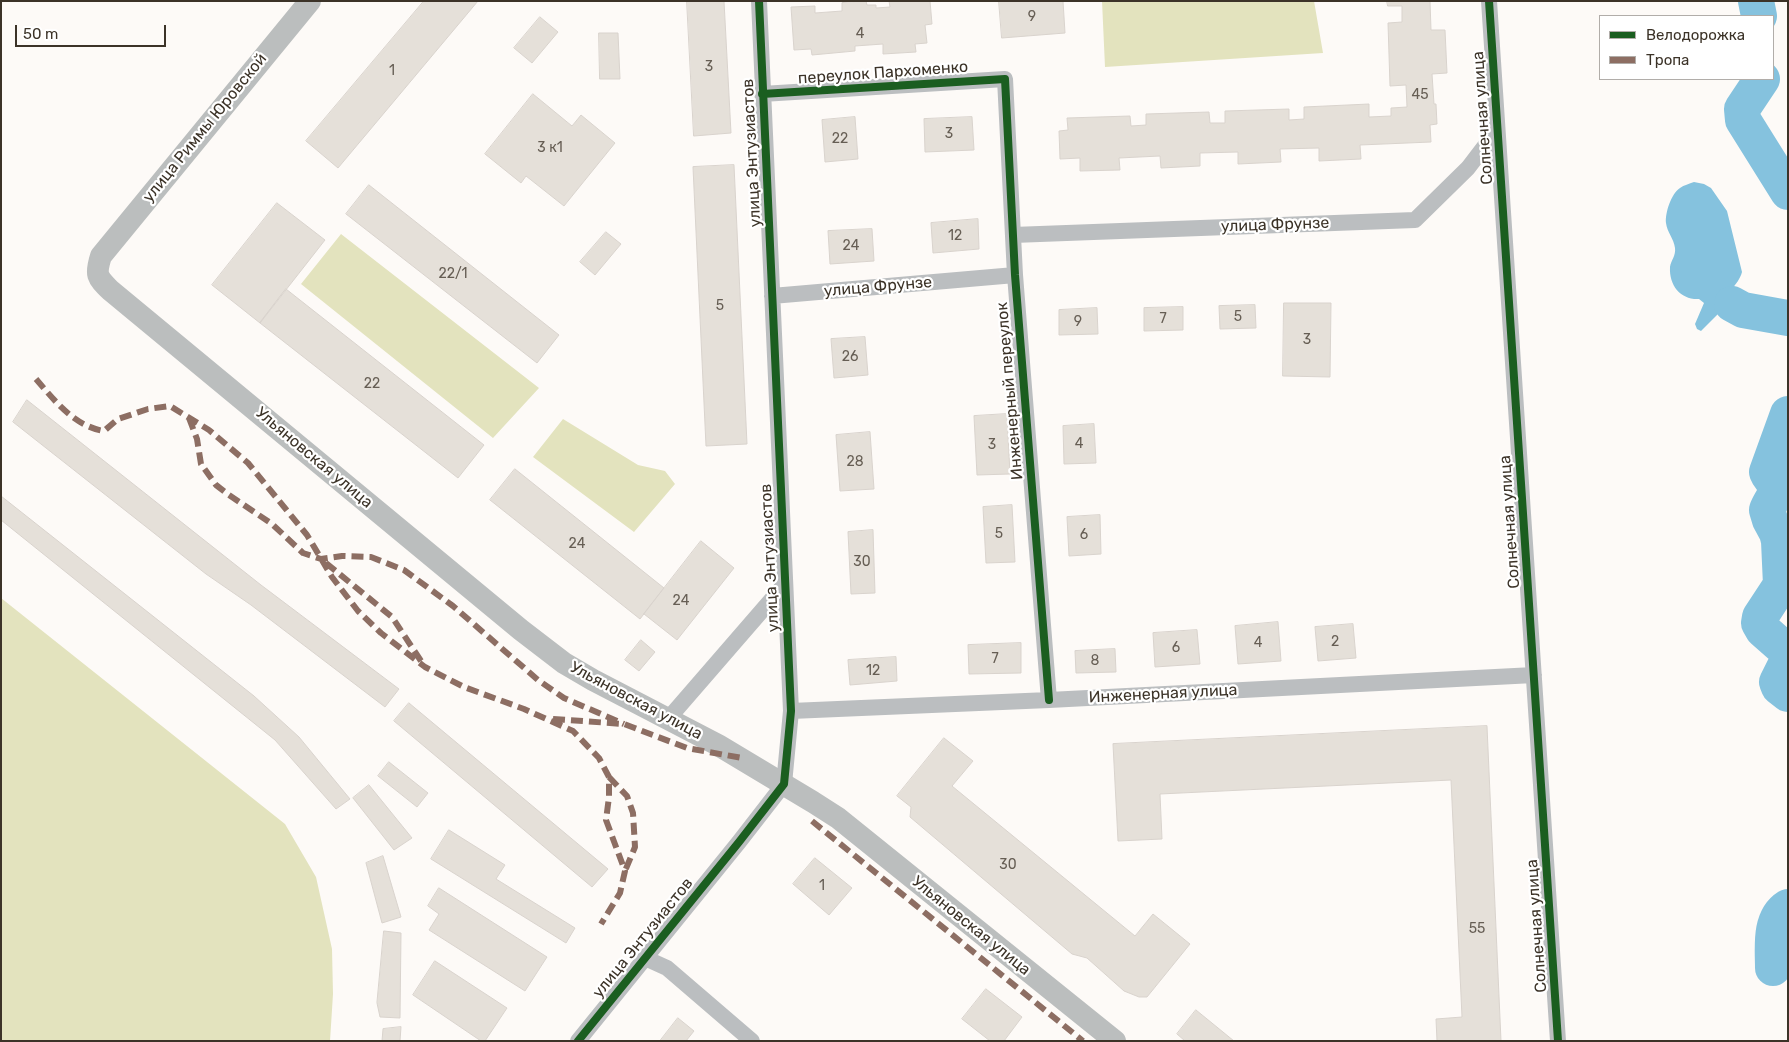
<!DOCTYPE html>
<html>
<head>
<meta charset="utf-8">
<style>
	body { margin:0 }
	#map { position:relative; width:1789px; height:1042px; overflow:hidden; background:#fdfaf7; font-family:Rubik,sans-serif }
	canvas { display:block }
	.frame { position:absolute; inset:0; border:2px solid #3c3328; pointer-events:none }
	.legend { position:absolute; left:1599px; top:15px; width:175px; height:65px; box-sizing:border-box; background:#fff; border:1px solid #b1ada9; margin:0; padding:6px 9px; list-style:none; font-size:15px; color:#3c3328 }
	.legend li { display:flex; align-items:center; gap:10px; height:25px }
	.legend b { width:25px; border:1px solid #b1ada9 }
	.scale { position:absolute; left:15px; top:25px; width:151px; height:22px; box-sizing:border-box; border:2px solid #3c3328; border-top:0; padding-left:6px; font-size:15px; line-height:18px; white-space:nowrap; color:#3c3328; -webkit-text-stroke:4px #fff; paint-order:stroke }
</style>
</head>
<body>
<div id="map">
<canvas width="1789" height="1042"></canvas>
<div class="frame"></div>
<ul class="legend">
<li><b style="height:6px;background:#1b5e20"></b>Велодорожка</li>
<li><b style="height:6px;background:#8d6e63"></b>Тропа</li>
</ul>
<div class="scale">50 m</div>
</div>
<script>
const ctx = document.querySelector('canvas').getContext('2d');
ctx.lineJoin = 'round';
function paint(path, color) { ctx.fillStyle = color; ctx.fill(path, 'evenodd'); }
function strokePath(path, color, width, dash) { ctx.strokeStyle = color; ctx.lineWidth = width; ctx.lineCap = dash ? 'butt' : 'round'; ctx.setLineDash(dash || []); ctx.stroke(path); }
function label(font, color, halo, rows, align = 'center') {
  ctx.font = font + ' Rubik,sans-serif'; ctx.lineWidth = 4.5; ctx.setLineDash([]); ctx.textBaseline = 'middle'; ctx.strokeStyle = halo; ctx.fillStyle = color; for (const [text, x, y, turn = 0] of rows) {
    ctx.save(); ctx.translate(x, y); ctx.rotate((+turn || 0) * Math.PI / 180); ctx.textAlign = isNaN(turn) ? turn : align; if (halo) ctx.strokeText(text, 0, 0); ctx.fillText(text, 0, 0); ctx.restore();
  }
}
paint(new Path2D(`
	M 1102,1 L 1314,1 L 1323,53 L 1105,67 Z
	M 341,234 L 539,388 L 493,438 L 301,284 Z
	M 563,419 L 638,465 L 665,471 L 675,484 L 634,532 L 533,457 Z
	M 1,598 L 285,824 L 316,877 L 332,949 L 333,994 L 330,1041 L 1,1041 Z`), '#e3e3be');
paint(new Path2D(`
	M 1694,182 L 1704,184 L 1711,188 L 1727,211 L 1742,272 C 1738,287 1724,290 1732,305 L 1730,308 L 1721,311 L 1701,331 L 1697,329 L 1695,324 L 1704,303 L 1699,299 C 1681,300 1669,286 1670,267 C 1671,260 1676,256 1675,248 C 1674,239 1667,232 1666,223 C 1665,213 1671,194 1680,188 C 1684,185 1689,184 1694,182 Z`), '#85c2de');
strokePath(new Path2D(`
	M 1756,1 L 1759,16
	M 1762,79 L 1742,109 L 1743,120 L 1788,192
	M 1732,304 L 1743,310 L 1788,318
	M 1788,414 L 1767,472 C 1769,477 1771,478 1774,483 C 1780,492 1770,501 1767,510 L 1770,520 L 1777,533 L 1779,541 L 1781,585 L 1760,617 L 1759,623 L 1763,630 L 1788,652
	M 1788,660 L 1777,682 L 1779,687 L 1788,694
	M 1773,968 C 1773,948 1769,919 1788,907`), '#85c2de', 36);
const building = new Path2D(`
	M 424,1 L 478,1 L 338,168 L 306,141 Z
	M 687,1 L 724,1 L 731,133 L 694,136 Z
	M 866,1 L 867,5 L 876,5 L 876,8 L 890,7 L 889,1 L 930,1 L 932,24 L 925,25 L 927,43 L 915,44 L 916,52 L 883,54 L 883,44 L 855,46 L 855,51 L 812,55 L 811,49 L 794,50 L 791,7 L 815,6 L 815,13 L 842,11 L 842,3 Z
	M 999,1 L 1063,1 L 1065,33 L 1002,38 Z
	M 1387,1 L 1430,1 L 1431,30 L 1445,30 L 1447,73 L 1432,74 L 1434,104 L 1436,104 L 1437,124 L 1430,125 L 1431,142 L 1360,145 L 1361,159 L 1319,161 L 1319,148 L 1280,149 L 1281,162 L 1238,164 L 1238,152 L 1200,153 L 1200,166 L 1161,168 L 1160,156 L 1119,158 L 1120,170 L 1080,171 L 1080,158 L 1060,159 L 1059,131 L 1068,130 L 1067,118 L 1130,116 L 1131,126 L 1146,125 L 1146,114 L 1209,112 L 1210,123 L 1225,123 L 1225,111 L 1289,109 L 1289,120 L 1304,119 L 1304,107 L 1369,104 L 1369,117 L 1391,116 L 1391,108 L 1407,107 L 1406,85 L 1390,86 L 1388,23 L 1402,22 L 1402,6 L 1388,6 Z
	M 540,17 L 558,32 L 532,63 L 514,48 Z
	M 599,33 L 618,33 L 620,79 L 600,79 Z
	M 533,94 L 572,126 L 581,115 L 615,143 L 564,206 L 526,176 L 521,183 L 485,154 Z
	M 855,117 L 858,159 L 825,162 L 822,120 Z
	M 972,117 L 974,150 L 925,152 L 924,119 Z
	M 734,165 L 747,444 L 706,446 L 693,167 Z
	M 369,185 L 559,335 L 537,363 L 346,214 Z
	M 277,203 L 325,240 L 260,323 L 212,285 Z
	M 978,219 L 979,249 L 933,253 L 931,223 Z
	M 872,229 L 874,261 L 830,264 L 828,231 Z
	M 606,232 L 621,244 L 595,275 L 580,262 Z
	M 286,289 L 484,445 L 458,478 L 260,323 Z
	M 1284,303 L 1331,303 L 1330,377 L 1283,376 Z
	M 1255,305 L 1256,328 L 1220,329 L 1219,306 Z
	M 1183,307 L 1183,330 L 1144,331 L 1144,308 Z
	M 1097,308 L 1098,334 L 1059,335 L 1059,310 Z
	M 865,337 L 868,375 L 834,378 L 831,339 Z
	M 27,400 L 261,585 L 399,689 L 385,707 L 251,605 L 206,574 L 13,422 Z
	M 1007,414 L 1010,474 L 977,475 L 974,416 Z
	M 1094,424 L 1096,463 L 1064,464 L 1063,426 Z
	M 870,432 L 874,489 L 840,491 L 836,435 Z
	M 515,469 L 664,588 L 640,619 L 490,500 Z
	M 1,496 L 254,696 L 299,737 L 350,799 L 336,809 L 275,740 L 1,520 Z
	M 1012,505 L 1015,562 L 986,563 L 983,507 Z
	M 1100,515 L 1101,554 L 1069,556 L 1067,517 Z
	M 873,530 L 875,593 L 851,594 L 848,532 Z
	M 701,541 L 734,568 L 677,640 L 644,614 Z
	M 1278,622 L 1281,661 L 1238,664 L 1235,626 Z
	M 1353,624 L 1356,658 L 1318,661 L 1315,627 Z
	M 1197,630 L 1200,664 L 1155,667 L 1153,633 Z
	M 641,640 L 655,652 L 639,671 L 625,660 Z
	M 1021,643 L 1021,673 L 969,674 L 968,645 Z
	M 1115,649 L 1116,672 L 1076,673 L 1075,651 Z
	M 896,657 L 897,681 L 850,685 L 848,660 Z
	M 409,703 L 608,869 L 592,887 L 394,721 Z
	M 1487,726 L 1501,1041 L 1437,1041 L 1436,1019 L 1462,1017 L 1451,780 L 1160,794 L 1162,839 L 1118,841 L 1113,744 Z
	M 944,738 L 973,761 L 952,786 L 1135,936 L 1153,914 L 1190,944 L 1147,997 L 1139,997 L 1124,991 L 1087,958 L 1072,954 L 910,817 L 911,807 L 897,796 Z
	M 389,762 L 428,793 L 417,807 L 378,776 Z
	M 369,785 L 412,838 L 394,850 L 353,798 Z
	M 449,830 L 505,865 L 496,879 L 575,928 L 566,943 L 431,859 Z
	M 383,856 L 401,917 L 382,923 L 366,863 Z
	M 815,858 L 852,888 L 829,915 L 793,884 Z
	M 439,888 L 547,957 L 525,991 L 429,930 L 439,914 L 428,906 Z
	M 384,931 L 401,933 L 400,1018 L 380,1017 L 377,1003 Z
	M 435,961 L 507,1008 L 485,1041 L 481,1041 L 413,995 Z
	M 986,989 L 1022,1017 L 1004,1041 L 990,1041 L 962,1019 Z
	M 1196,1010 L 1234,1041 L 1185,1041 L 1177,1034 Z
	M 678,1018 L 694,1031 L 686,1041 L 660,1041 Z
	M 401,1027 L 400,1041 L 382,1041 L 383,1029 Z`);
paint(building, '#e5e0d9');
strokePath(building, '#d9d3cd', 1);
strokePath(new Path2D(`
	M 1489,1 L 1558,1041
	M 762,94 L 1005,79 L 1015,275 L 1049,700
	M 1013,235 L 1415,220 L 1468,168 L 1497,130
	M 772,296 L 1015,275
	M 791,711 L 1049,700 L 1534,675
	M 668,719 L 785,584
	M 645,958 L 667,968 L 752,1041
	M 578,1041 L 739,842 L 784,784 L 791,711 L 759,1`), '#bbbec0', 16);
strokePath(new Path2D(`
	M 310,1 L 101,256 C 95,275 97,277 110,290 L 521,630 L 564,663 L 593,680 L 718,745 L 813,802 L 838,818 L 1115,1041`), '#bbbebe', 22);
strokePath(new Path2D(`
	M 36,379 C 55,401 74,426 104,431 L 118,419 L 148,409 L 170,406 L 209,430 L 248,463 L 307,535 L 332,577 L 358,611 L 381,633 L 425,667 L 464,687 L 524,709 L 573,731 L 599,758 L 609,777 L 609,797 L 606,820 L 625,871 L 620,893 L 601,924
	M 189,418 L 197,439 L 201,464 L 216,485 L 229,495 L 272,524 L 303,553 L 321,559 L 342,556 L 371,557 L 404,570 L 453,606 L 538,680 L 564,698 L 624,724
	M 326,563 L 392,617 L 421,661
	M 553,719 L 624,724 L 687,748 L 742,758
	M 609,777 L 627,796 L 633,813 L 635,847 L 625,871
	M 812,821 L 1083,1041`), '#8d6e63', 6, [12, 6]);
strokePath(new Path2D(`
	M 1489,1 L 1558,1041
	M 762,94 L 1005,79 L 1015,275 L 1049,700
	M 578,1041 L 739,842 L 784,784 L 791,711 L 759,1`), '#1b5e20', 8);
label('14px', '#665e54', null, [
	["9",1032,17],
	["4",860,34],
	["3",709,67],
	["1",392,71],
	["45",1420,95],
	["3",949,134],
	["22",840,139],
	["3 к1",550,148],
	["12",955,236],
	["24",851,246],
	["22/1",453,274],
	["5",720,306],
	["5",1238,317],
	["7",1163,319],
	["9",1078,322],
	["3",1307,340],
	["26",850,357],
	["22",372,384],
	["4",1079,444],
	["3",992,445],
	["28",855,462],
	["5",999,534],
	["6",1084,535],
	["24",577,544],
	["30",862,562],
	["24",681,601],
	["2",1335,642],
	["4",1258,643],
	["6",1176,648],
	["7",995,659],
	["8",1095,661],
	["12",873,671],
	["30",1008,865],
	["1",822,886],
	["55",1477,929]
]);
label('16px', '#3c3328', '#fff', [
	["переулок Пархоменко",883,73,-4],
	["Солнечная улица",1483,118,-94],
	["улица Риммы Юровской",205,128,-51],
	["улица Энтузиастов",752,153,-93],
	["улица Фрунзе",1275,225,-2],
	["улица Фрунзе",878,287,-5],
	["Инженерный переулок",1010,391,-95],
	["Ульяновская улица",314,458,40],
	["Солнечная улица",1510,522,-94],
	["улица Энтузиастов",770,558,-93],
	["Инженерная улица",1163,694,-3],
	["Ульяновская улица",636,701,28],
	["Ульяновская улица",971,926,39],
	["Солнечная улица",1537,926,-94],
	["улица Энтузиастов",643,938,-51]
]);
</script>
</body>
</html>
